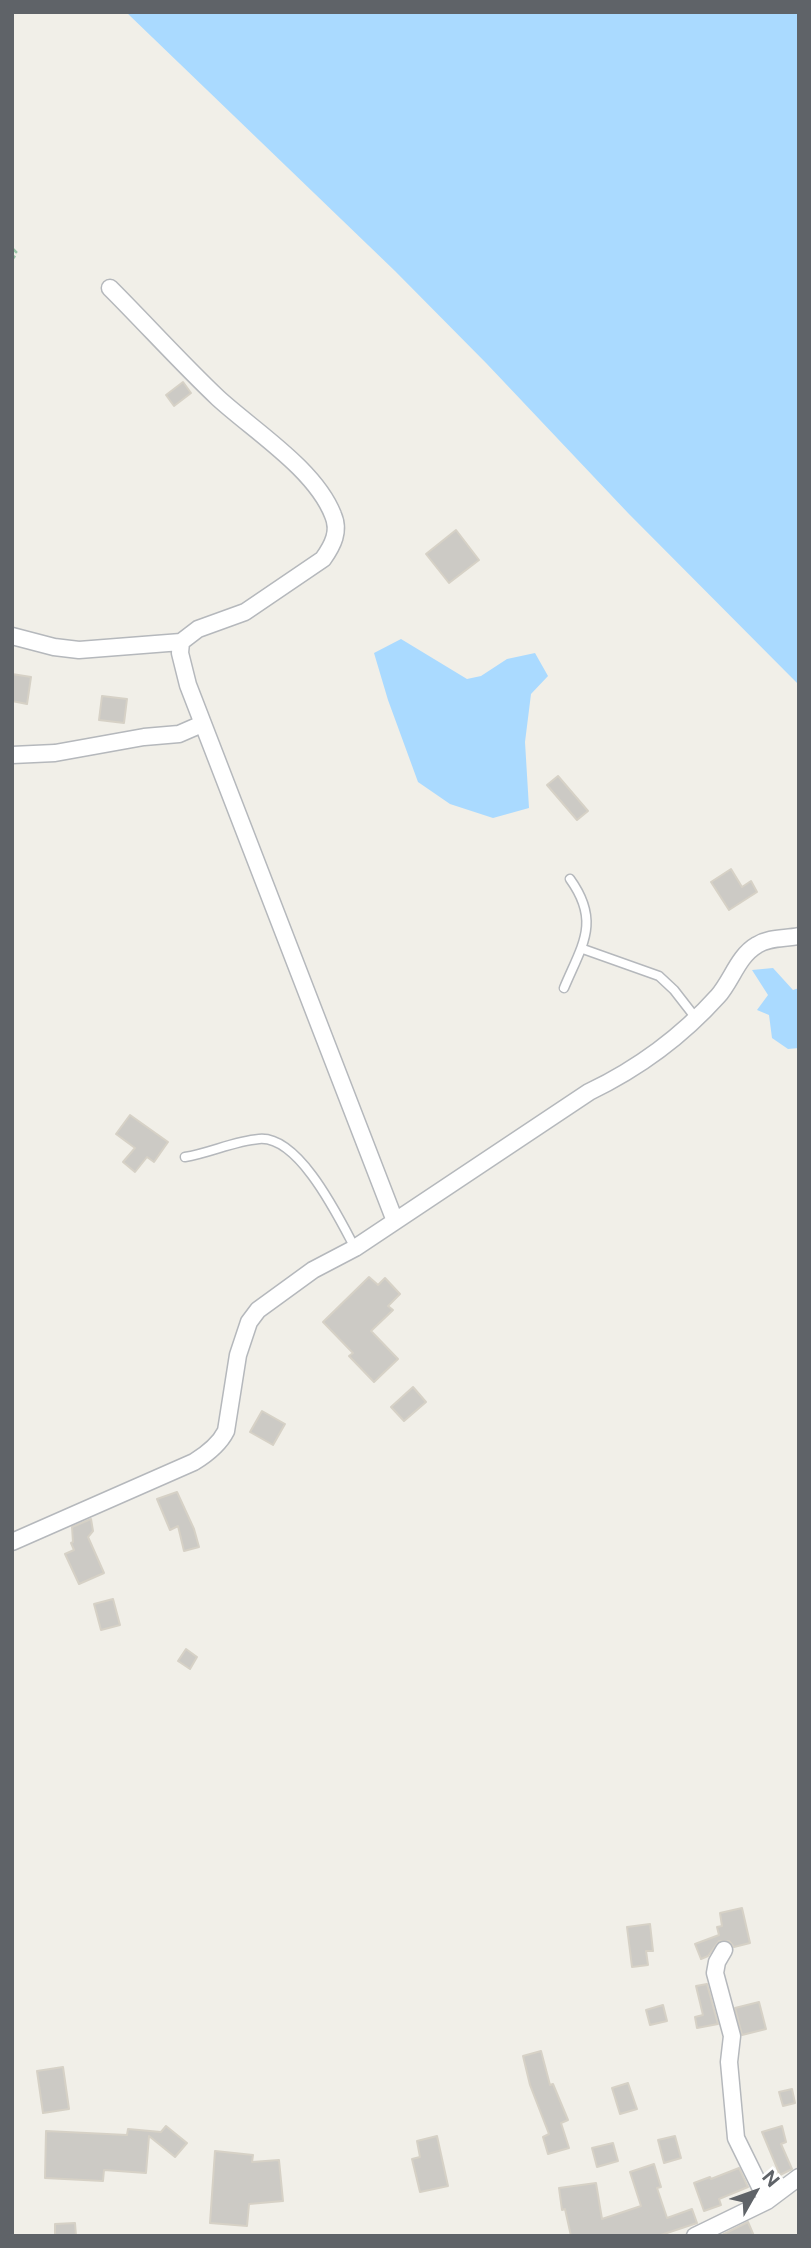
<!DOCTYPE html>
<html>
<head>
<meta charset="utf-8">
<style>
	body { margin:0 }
	#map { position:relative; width:811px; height:2248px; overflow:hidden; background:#f1efe8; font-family:"Public Sans",sans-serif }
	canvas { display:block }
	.frame { position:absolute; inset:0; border:14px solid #5f6368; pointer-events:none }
	.north { position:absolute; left:720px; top:2157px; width:70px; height:70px; -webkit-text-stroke:5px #fff; paint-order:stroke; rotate:50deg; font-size:19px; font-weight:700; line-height:28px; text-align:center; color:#5f6368 }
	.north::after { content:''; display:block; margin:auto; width:24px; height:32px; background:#5f6368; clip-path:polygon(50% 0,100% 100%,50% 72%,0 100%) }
</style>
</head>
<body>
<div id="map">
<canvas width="811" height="2248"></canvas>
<div class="frame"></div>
<div class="north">N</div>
</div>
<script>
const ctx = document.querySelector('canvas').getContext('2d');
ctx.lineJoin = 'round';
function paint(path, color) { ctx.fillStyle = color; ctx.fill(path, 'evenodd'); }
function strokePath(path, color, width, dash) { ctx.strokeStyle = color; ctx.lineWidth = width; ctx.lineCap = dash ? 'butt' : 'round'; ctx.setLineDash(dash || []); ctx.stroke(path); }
paint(new Path2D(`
	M 126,12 L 799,12 L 799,685 L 628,513 L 487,364 L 395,271 Z
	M 401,639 L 467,679 L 481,676 L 507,659 L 535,653 L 548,676 L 531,694 L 525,742 L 529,808 L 493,818 L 450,804 L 418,782 L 388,700 L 374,653 Z
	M 773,968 L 793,990 L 799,988 L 799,1048 L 788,1049 L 772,1038 L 769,1015 L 757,1010 L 768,995 L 752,970 Z`), '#aadaff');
const building = new Path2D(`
	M 183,382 L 191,393 L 174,406 L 166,395 Z
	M 456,530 L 479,560 L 449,583 L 426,554 Z
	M 12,674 L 31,677 L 27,704 L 12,701 Z
	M 102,696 L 127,699 L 124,723 L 99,720 Z
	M 558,776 L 588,811 L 577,820 L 547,785 Z
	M 731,869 L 742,887 L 751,881 L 757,892 L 729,910 L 711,882 Z
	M 130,1115 L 168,1142 L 154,1162 L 147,1157 L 135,1172 L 123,1162 L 135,1148 L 116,1134 Z
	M 369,1277 L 378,1285 L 385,1278 L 400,1294 L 388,1306 L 393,1310 L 371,1331 L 398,1359 L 374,1382 L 349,1356 L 353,1353 L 323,1322 Z
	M 413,1387 L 426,1402 L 404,1421 L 391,1407 Z
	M 262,1411 L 285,1424 L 273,1445 L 250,1432 Z
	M 177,1492 L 194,1529 L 199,1547 L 184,1551 L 178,1526 L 170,1530 L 157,1499 Z
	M 91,1519 L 93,1531 L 88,1537 L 104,1573 L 79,1584 L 65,1554 L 74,1550 L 71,1543 L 73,1542 L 72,1527 Z
	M 113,1599 L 120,1625 L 101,1630 L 94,1604 Z
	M 186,1649 L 197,1657 L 190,1669 L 178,1661 Z
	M 742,1908 L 750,1943 L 734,1947 L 729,1941 L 719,1941 L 708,1956 L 701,1959 L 695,1944 L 719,1935 L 717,1927 L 722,1926 L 720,1913 Z
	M 650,1924 L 653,1951 L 646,1951 L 648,1965 L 632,1967 L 627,1927 Z
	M 707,1984 L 718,2024 L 697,2028 L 695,2017 L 703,2015 L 696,1986 Z
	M 759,2002 L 766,2029 L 742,2035 L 735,2008 Z
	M 663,2005 L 667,2021 L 650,2025 L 646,2010 Z
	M 541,2051 L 550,2085 L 553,2084 L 568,2120 L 561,2123 L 569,2148 L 548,2154 L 543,2137 L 549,2134 L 530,2085 L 523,2056 Z
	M 63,2067 L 69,2109 L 43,2113 L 37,2071 Z
	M 628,2083 L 637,2109 L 620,2114 L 612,2088 Z
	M 792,2089 L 795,2103 L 783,2106 L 779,2092 Z
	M 166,2126 L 187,2143 L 175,2157 L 149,2136 L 146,2173 L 104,2170 L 103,2181 L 45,2178 L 46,2131 L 127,2135 L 128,2129 L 161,2132 Z
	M 782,2126 L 786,2142 L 781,2144 L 792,2169 L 780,2175 L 762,2132 Z
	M 437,2136 L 448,2186 L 420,2192 L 412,2159 L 420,2157 L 417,2141 Z
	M 675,2136 L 681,2158 L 664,2163 L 658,2140 Z
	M 613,2143 L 618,2161 L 597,2167 L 592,2148 Z
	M 215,2151 L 253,2155 L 252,2162 L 279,2160 L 283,2201 L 249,2204 L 247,2226 L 210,2223 Z
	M 654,2164 L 661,2187 L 657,2188 L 667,2218 L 692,2209 L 697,2223 L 658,2236 L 571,2236 L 565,2209 L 562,2210 L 559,2188 L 596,2183 L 602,2219 L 641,2206 L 630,2172 Z
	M 739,2168 L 748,2187 L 719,2199 L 721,2205 L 704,2211 L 694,2183 L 710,2177 L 711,2179 Z
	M 748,2222 L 754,2236 L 720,2236 Z
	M 75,2223 L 76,2236 L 55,2236 L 55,2224 Z`);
paint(building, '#cccac5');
strokePath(building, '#d6d1c6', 2);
const service = new Path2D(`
	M 583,949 L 659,976 L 674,990 L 695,1017
	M 564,988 C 582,945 601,922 570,879
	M 185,1157 C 210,1153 234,1141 259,1139 C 299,1135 339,1218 355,1248`);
const minor = new Path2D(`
	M 12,636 L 54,647 L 79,650 L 181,642 L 198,629 L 245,612 L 323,559 C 333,545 340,531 333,515 C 315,469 254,431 218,398 C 181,363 146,324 110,288
	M 181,642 L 180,653 L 188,685 L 395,1221
	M 12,755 L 55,753 L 144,737 L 179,734 L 202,724
	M 12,1542 L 194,1462 C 207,1454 219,1445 226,1431 L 238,1355 L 249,1322 L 258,1310 L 313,1270 L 355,1248 L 589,1092 C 637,1069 682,1036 718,996 C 732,980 738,956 757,945 C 770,937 784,939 799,936
	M 724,1950 L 717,1962 L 715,1973 L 732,2036 L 729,2062 L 736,2138 L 767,2201
	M 695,2236 L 767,2201 L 799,2177`);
strokePath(service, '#b5b8bc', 11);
strokePath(minor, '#b5b8bc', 19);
strokePath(new Path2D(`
	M 12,248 L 17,253 L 12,260`), '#9cc7a9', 2.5, [7, 3.5]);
strokePath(service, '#fff', 8);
strokePath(minor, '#fff', 16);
</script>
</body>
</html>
